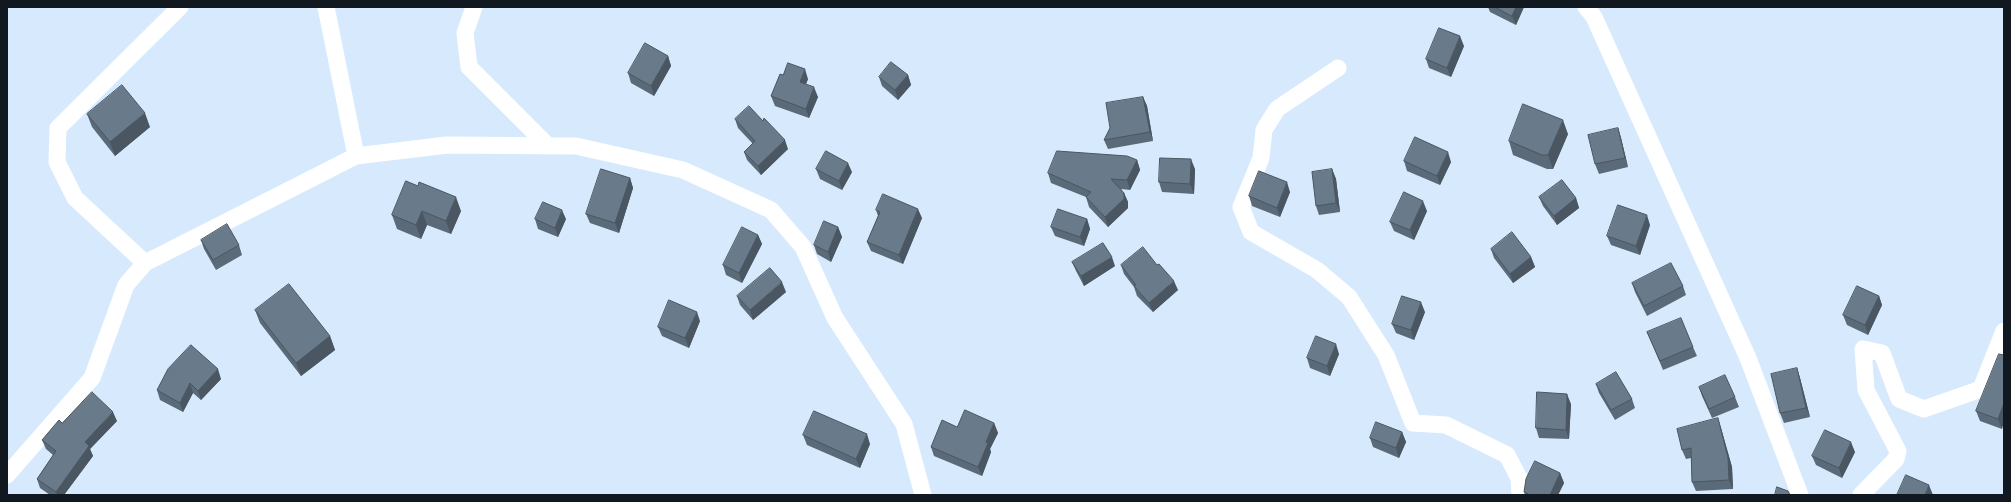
<!DOCTYPE html>
<html>
<head>
<meta charset="utf-8">
<style>
	body { margin:0 }
	#map { position:relative; width:2011px; height:502px; overflow:hidden; background:#d7eafd; font-family:Figtree,sans-serif }
	canvas { display:block }
	.frame { position:absolute; inset:0; border:8px solid #12181f; pointer-events:none }
</style>
</head>
<body>
<div id="map">
<canvas width="2011" height="502"></canvas>
<div class="frame"></div>
</div>
<script>
const ctx = document.querySelector('canvas').getContext('2d');
ctx.lineJoin = 'round';
function strokePath(path, color, width, dash) { ctx.strokeStyle = color; ctx.lineWidth = width; ctx.lineCap = dash ? 'butt' : 'round'; ctx.setLineDash(dash || []); ctx.stroke(path); }
function paint(path, color) { ctx.fillStyle = color; ctx.fill(path, 'evenodd'); }
strokePath(new Path2D(`
	M 326,7 L 356,156
	M 474,7 L 465,33 L 469,67 L 547,145
	M 1586,7 L 1594,17 L 1748,358 L 1800,495
	M 1338,68 L 1277,109 L 1264,130 L 1261,158 L 1241,207 L 1251,232 L 1317,270 L 1349,297 L 1386,355 L 1413,423 L 1446,425 L 1507,455 L 1519,478 L 1520,495
	M 145,263 L 75,198 L 57,162 L 58,128 L 180,7
	M 7,475 L 92,378 L 126,285 L 145,263 L 356,156 L 447,145 L 576,146 L 683,170 L 771,210 L 803,247 L 835,318 L 904,424 L 923,495
	M 1861,495 L 1896,459 L 1898,451 L 1866,390 L 1863,349 L 1882,353 L 1899,399 L 1924,409 L 1981,389 L 2004,331`), '#fff', 17);
paint(new Path2D(`
	M 1488,7 L 1524,7 L 1516,25 L 1490,12 Z
	M 1464,46 L 1451,77 L 1429,68 L 1426,59 Z
	M 668,56 L 671,66 L 654,96 L 631,83 L 628,73 Z
	M 783,75 L 808,79 L 806,84 L 818,97 L 809,118 L 775,106 L 771,96 Z
	M 908,75 L 911,85 L 898,100 L 882,86 L 879,77 Z
	M 1143,97 L 1147,106 L 1153,141 L 1108,149 L 1104,140 L 1110,128 Z
	M 87,114 L 150,127 L 115,156 L 92,127 Z
	M 735,119 L 788,149 L 761,175 L 747,160 L 744,152 L 753,144 L 738,128 Z
	M 1618,128 L 1621,138 L 1628,167 L 1599,174 L 1595,164 Z
	M 1568,134 L 1553,169 L 1547,169 L 1513,155 L 1509,141 Z
	M 1137,160 L 1140,170 L 1130,190 L 1121,189 L 1124,193 L 1128,202 L 1128,208 L 1108,227 L 1089,207 L 1086,197 L 1051,183 L 1048,173 Z
	M 1404,161 L 1451,162 L 1440,185 L 1407,171 Z
	M 816,169 L 852,172 L 842,190 L 820,179 Z
	M 1195,169 L 1194,194 L 1162,192 L 1159,182 Z
	M 1332,169 L 1336,179 L 1340,212 L 1319,215 L 1316,206 Z
	M 630,178 L 633,188 L 619,233 L 590,223 L 586,214 Z
	M 406,181 L 461,211 L 451,234 L 427,225 L 421,239 L 397,229 L 392,215 Z
	M 1290,192 L 1280,217 L 1252,206 L 1249,196 Z
	M 1539,197 L 1576,198 L 1579,208 L 1557,225 L 1543,206 Z
	M 876,210 L 922,218 L 903,264 L 871,251 L 867,242 L 878,216 Z
	M 1427,211 L 1414,240 L 1394,231 L 1390,222 Z
	M 535,219 L 566,219 L 558,237 L 538,229 Z
	M 1087,219 L 1090,229 L 1084,246 L 1055,236 L 1051,227 Z
	M 1650,225 L 1640,255 L 1611,245 L 1607,236 Z
	M 838,227 L 842,237 L 831,262 L 817,254 L 814,245 Z
	M 758,235 L 762,244 L 742,283 L 726,275 L 723,265 Z
	M 201,240 L 239,245 L 242,255 L 216,270 L 204,249 Z
	M 1491,249 L 1531,257 L 1535,267 L 1513,283 L 1494,258 Z
	M 1072,262 L 1115,266 L 1084,286 L 1076,271 Z
	M 1121,265 L 1178,290 L 1153,312 L 1137,296 L 1134,287 L 1124,274 Z
	M 1632,283 L 1683,286 L 1686,295 L 1647,316 L 1635,292 Z
	M 786,292 L 753,320 L 740,305 L 737,296 Z
	M 1879,296 L 1882,305 L 1868,335 L 1847,325 L 1843,315 Z
	M 255,310 L 330,336 L 335,350 L 301,376 L 260,323 Z
	M 1425,312 L 1414,340 L 1396,333 L 1392,324 Z
	M 700,321 L 689,348 L 662,336 L 658,327 Z
	M 1647,332 L 1693,347 L 1697,356 L 1663,370 Z
	M 191,345 L 221,379 L 201,400 L 193,393 L 183,412 L 160,400 L 157,390 Z
	M 1339,354 L 1330,376 L 1310,368 L 1307,358 Z
	M 2004,355 L 2002,429 L 1980,421 L 1976,411 Z
	M 1797,368 L 1800,378 L 1810,417 L 1784,423 L 1780,413 Z
	M 1596,384 L 1632,399 L 1635,408 L 1615,420 L 1599,393 Z
	M 1699,387 L 1735,397 L 1739,407 L 1712,418 L 1702,396 Z
	M 1571,404 L 1569,439 L 1539,438 L 1536,428 Z
	M 117,421 L 90,449 L 93,456 L 64,495 L 50,495 L 40,488 L 37,479 L 53,455 L 46,449 L 42,440 L 62,423 Z
	M 994,423 L 998,433 L 990,449 L 991,452 L 982,476 L 934,456 L 931,447 L 957,427 Z
	M 1721,428 L 1732,467 L 1733,489 L 1696,491 L 1692,482 L 1691,458 L 1686,459 L 1682,450 Z
	M 1402,432 L 1406,442 L 1399,458 L 1373,447 L 1370,438 Z
	M 803,435 L 870,444 L 860,468 L 807,445 Z
	M 1855,452 L 1842,478 L 1816,465 L 1812,456 Z
	M 1560,473 L 1564,483 L 1558,495 L 1525,495 L 1524,492 Z`), '#5a6a78');
paint(new Path2D(`
	M 1516,7 L 1524,7 L 1516,25 L 1512,16 Z
	M 1460,36 L 1464,46 L 1451,77 L 1447,68 Z
	M 668,56 L 671,66 L 654,96 L 651,86 Z
	M 805,69 L 808,79 L 803,91 L 800,82 Z
	M 908,75 L 911,85 L 898,100 L 895,90 Z
	M 814,87 L 818,97 L 809,118 L 806,109 Z
	M 1143,97 L 1147,106 L 1153,141 L 1150,132 Z
	M 145,113 L 150,127 L 115,156 L 110,142 Z
	M 1563,120 L 1568,134 L 1553,169 L 1548,155 Z
	M 1618,128 L 1621,138 L 1628,167 L 1625,158 Z
	M 785,140 L 788,149 L 761,175 L 758,166 Z
	M 1448,152 L 1451,162 L 1440,185 L 1437,176 Z
	M 1191,159 L 1195,169 L 1194,194 L 1190,184 Z
	M 1137,160 L 1140,170 L 1130,190 L 1127,180 Z
	M 848,163 L 852,172 L 842,190 L 839,181 Z
	M 1332,169 L 1336,179 L 1340,212 L 1336,203 Z
	M 630,178 L 633,188 L 619,233 L 615,223 Z
	M 1287,182 L 1290,192 L 1280,217 L 1277,208 Z
	M 1124,193 L 1128,202 L 1128,208 L 1108,227 L 1105,217 Z
	M 456,197 L 461,211 L 451,234 L 446,221 Z
	M 1576,198 L 1579,208 L 1557,225 L 1554,216 Z
	M 1423,201 L 1427,211 L 1414,240 L 1410,230 Z
	M 918,209 L 922,218 L 903,264 L 899,255 Z
	M 562,210 L 566,219 L 558,237 L 555,228 Z
	M 422,211 L 427,225 L 421,239 L 416,225 Z
	M 1647,215 L 1650,225 L 1640,255 L 1636,246 Z
	M 1087,219 L 1090,229 L 1084,246 L 1080,237 Z
	M 838,227 L 842,237 L 831,262 L 828,252 Z
	M 758,235 L 762,244 L 742,283 L 739,273 Z
	M 1112,257 L 1115,266 L 1084,286 L 1081,276 Z
	M 1531,257 L 1535,267 L 1513,283 L 1510,274 Z
	M 1174,281 L 1178,290 L 1153,312 L 1149,303 Z
	M 782,282 L 786,292 L 753,320 L 750,310 Z
	M 1879,296 L 1882,305 L 1868,335 L 1865,325 Z
	M 1421,302 L 1425,312 L 1414,340 L 1411,330 Z
	M 697,312 L 700,321 L 689,348 L 685,338 Z
	M 330,336 L 335,350 L 301,376 L 296,363 Z
	M 1336,344 L 1339,354 L 1330,376 L 1327,366 Z
	M 1797,368 L 1800,378 L 1810,417 L 1806,408 Z
	M 218,369 L 221,379 L 201,400 L 198,391 Z
	M 190,383 L 193,393 L 183,412 L 180,403 Z
	M 1567,394 L 1571,404 L 1569,439 L 1566,430 Z
	M 2004,403 L 2004,422 L 2002,429 L 1998,419 Z
	M 113,412 L 117,421 L 90,449 L 93,456 L 64,495 L 57,495 L 56,492 L 85,442 Z
	M 1718,418 L 1721,428 L 1732,467 L 1733,489 L 1729,480 Z
	M 994,423 L 998,433 L 990,449 L 991,452 L 982,476 L 978,467 L 986,442 Z
	M 1402,432 L 1406,442 L 1399,458 L 1396,448 Z
	M 867,434 L 870,444 L 860,468 L 856,459 Z
	M 1851,442 L 1855,452 L 1842,478 L 1839,468 Z
	M 1560,473 L 1564,483 L 1558,495 L 1550,495 Z
	M 1929,485 L 1933,495 L 1925,495 Z`), '#4a5661');
const building = new Path2D(`
	M 1495,7 L 1516,7 L 1512,16 Z
	M 1439,28 L 1460,36 L 1447,68 L 1426,59 Z
	M 645,43 L 668,56 L 651,86 L 628,73 Z
	M 891,62 L 908,75 L 895,90 L 879,77 Z
	M 788,63 L 805,69 L 800,82 L 814,87 L 806,109 L 771,96 L 780,74 L 783,75 Z
	M 122,85 L 145,113 L 110,142 L 87,114 Z
	M 1143,97 L 1150,132 L 1104,140 L 1110,128 L 1106,103 Z
	M 1523,104 L 1563,120 L 1548,155 L 1542,155 L 1509,141 Z
	M 749,106 L 763,121 L 764,118 L 785,140 L 758,166 L 744,152 L 755,141 L 735,119 Z
	M 1618,128 L 1625,158 L 1595,164 L 1588,135 Z
	M 1415,137 L 1448,152 L 1437,176 L 1404,161 Z
	M 826,151 L 848,163 L 839,181 L 816,169 Z
	M 1057,151 L 1127,156 L 1137,160 L 1127,180 L 1111,179 L 1124,193 L 1124,199 L 1105,217 L 1086,197 L 1091,192 L 1048,173 Z
	M 1160,158 L 1191,159 L 1190,184 L 1159,182 Z
	M 601,169 L 630,178 L 615,223 L 586,214 Z
	M 1332,169 L 1336,203 L 1316,206 L 1312,172 Z
	M 1259,171 L 1287,182 L 1277,208 L 1249,196 Z
	M 1562,180 L 1576,198 L 1554,216 L 1539,197 Z
	M 406,181 L 418,186 L 419,182 L 456,197 L 446,221 L 422,211 L 416,225 L 392,215 Z
	M 1404,192 L 1423,201 L 1410,230 L 1390,222 Z
	M 883,194 L 918,209 L 899,255 L 867,242 L 880,212 L 876,210 Z
	M 543,202 L 562,210 L 555,228 L 535,219 Z
	M 1618,205 L 1647,215 L 1636,246 L 1607,236 Z
	M 1058,209 L 1087,219 L 1080,237 L 1051,227 Z
	M 824,221 L 838,227 L 828,252 L 814,245 Z
	M 227,224 L 239,245 L 213,260 L 201,240 Z
	M 742,227 L 758,235 L 739,273 L 723,265 Z
	M 1512,232 L 1531,257 L 1510,274 L 1491,249 Z
	M 1103,243 L 1112,257 L 1081,276 L 1072,262 Z
	M 1143,247 L 1157,265 L 1159,264 L 1174,281 L 1149,303 L 1134,286 L 1136,285 L 1121,265 Z
	M 1671,263 L 1683,286 L 1644,306 L 1632,283 Z
	M 770,268 L 782,282 L 750,310 L 737,296 Z
	M 289,284 L 330,336 L 296,363 L 255,310 Z
	M 1857,286 L 1879,296 L 1865,325 L 1843,315 Z
	M 1402,296 L 1421,302 L 1411,330 L 1392,324 Z
	M 669,300 L 697,312 L 685,338 L 658,327 Z
	M 1681,318 L 1693,347 L 1660,361 L 1647,332 Z
	M 1316,336 L 1336,344 L 1327,366 L 1307,358 Z
	M 191,345 L 218,369 L 198,391 L 190,383 L 180,403 L 157,390 L 168,369 Z
	M 1999,354 L 2004,355 L 2004,403 L 1998,419 L 1976,411 Z
	M 1797,368 L 1806,408 L 1780,413 L 1771,374 Z
	M 1616,372 L 1632,399 L 1611,410 L 1596,384 Z
	M 1725,375 L 1735,397 L 1709,409 L 1699,387 Z
	M 92,392 L 113,412 L 85,442 L 89,446 L 56,492 L 37,479 L 56,451 L 42,440 L 59,420 L 62,423 Z
	M 1537,392 L 1567,394 L 1566,430 L 1536,428 Z
	M 965,410 L 994,423 L 986,442 L 988,443 L 978,467 L 931,447 L 942,420 L 957,427 Z
	M 814,411 L 867,434 L 856,459 L 803,435 Z
	M 1718,418 L 1728,458 L 1729,480 L 1692,482 L 1691,448 L 1682,450 L 1677,429 Z
	M 1376,422 L 1402,432 L 1396,448 L 1370,438 Z
	M 1825,430 L 1851,442 L 1839,468 L 1812,456 Z
	M 1535,461 L 1560,473 L 1550,495 L 1530,495 L 1524,492 L 1526,479 Z
	M 1906,475 L 1929,485 L 1925,495 L 1897,495 Z
	M 1777,487 L 1788,491 L 1790,495 L 1775,495 Z`);
paint(building, '#697b8b');
strokePath(building, '#4a5661', 1);
</script>
</body>
</html>
